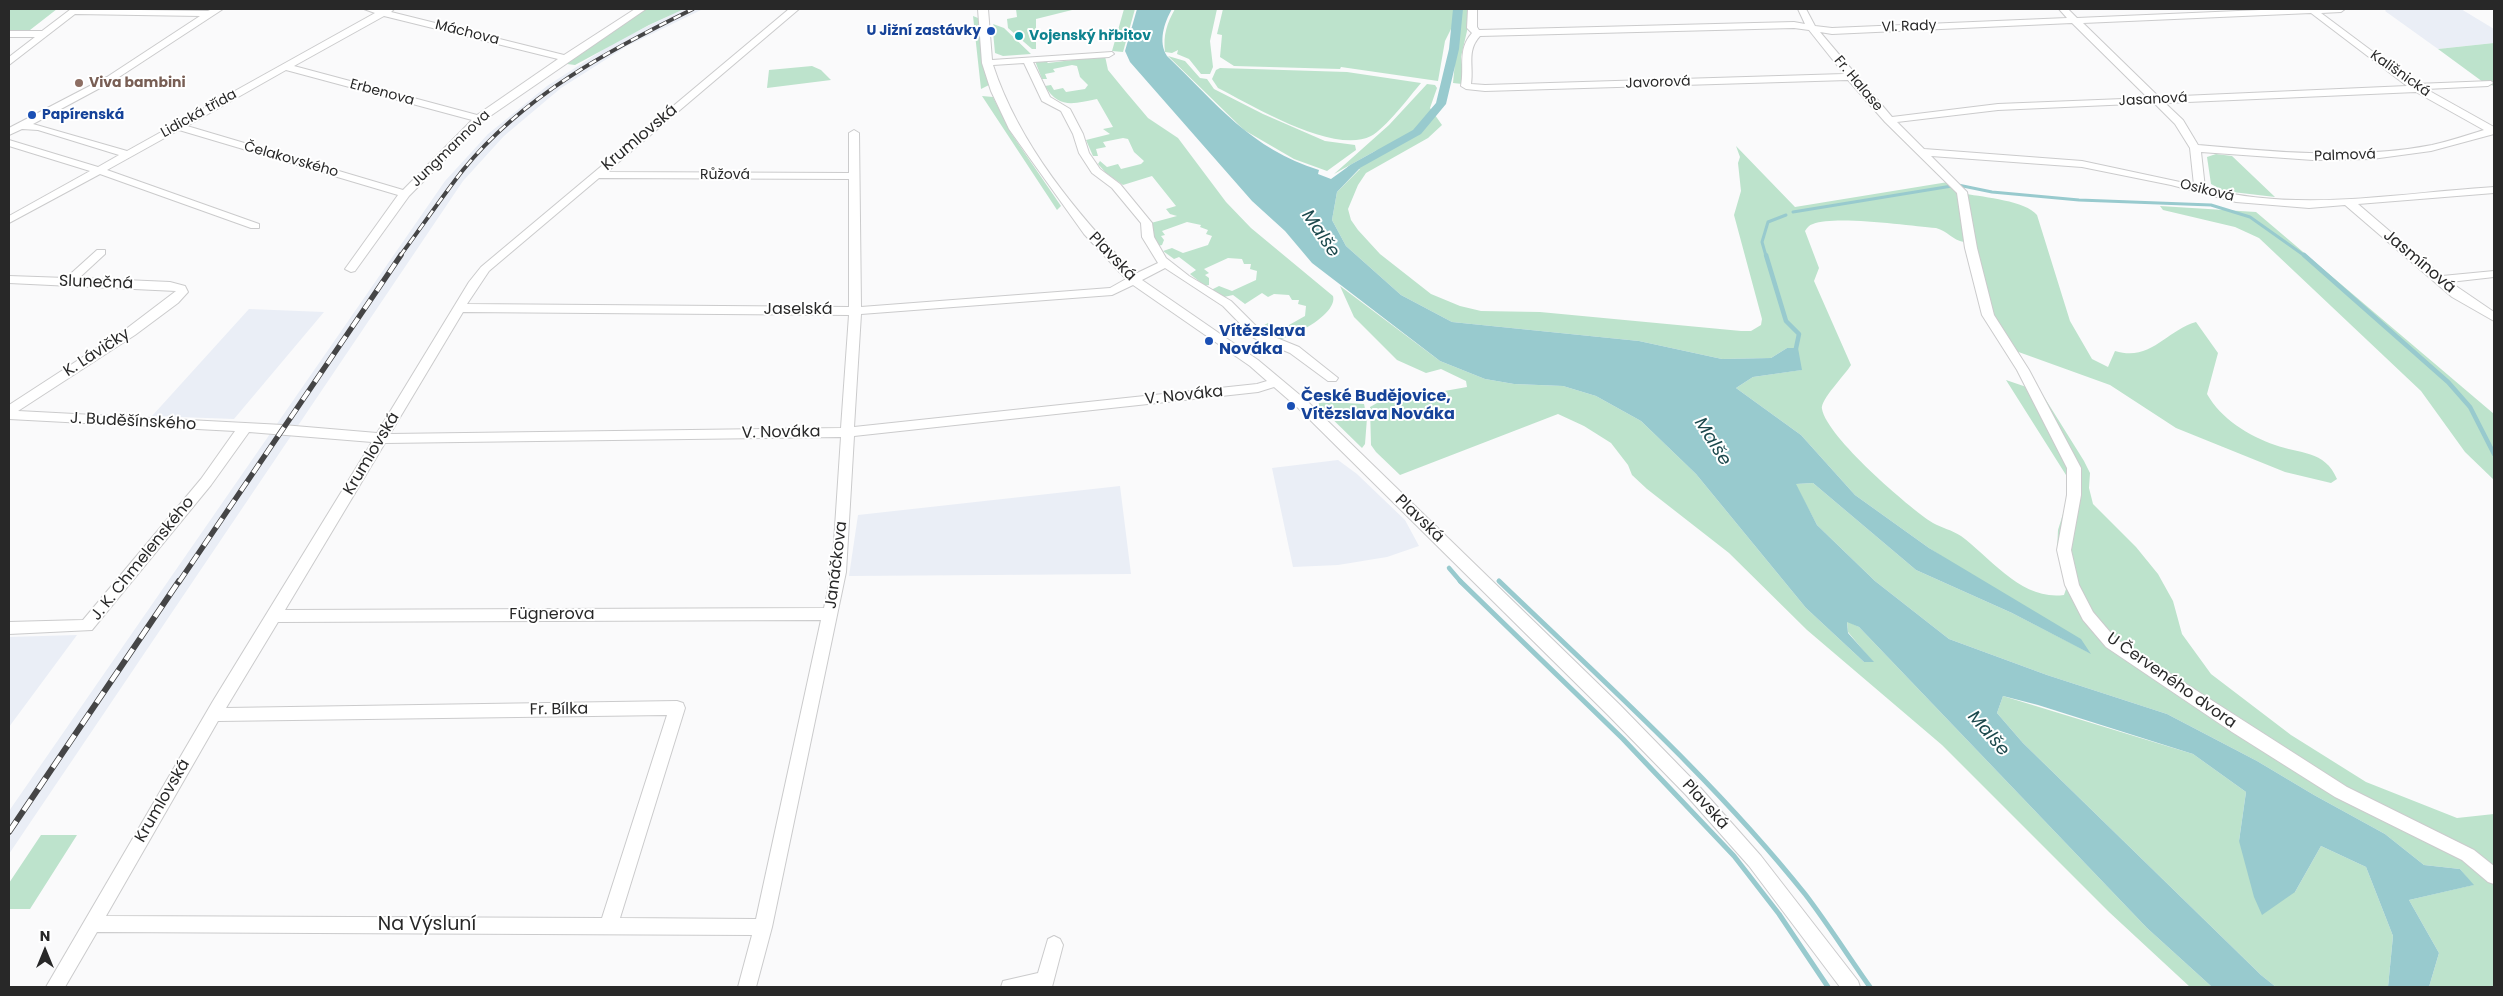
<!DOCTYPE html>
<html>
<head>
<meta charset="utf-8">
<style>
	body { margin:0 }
	#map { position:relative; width:2503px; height:996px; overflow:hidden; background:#fafafb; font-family:Poppins,sans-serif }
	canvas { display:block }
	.frame { position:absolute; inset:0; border:10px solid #282828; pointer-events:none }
	.north { position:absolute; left:20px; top:926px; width:50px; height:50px; -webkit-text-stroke:4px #fff; paint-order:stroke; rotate:0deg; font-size:14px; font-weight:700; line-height:20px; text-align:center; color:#282828 }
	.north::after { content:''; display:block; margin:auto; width:18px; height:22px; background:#282828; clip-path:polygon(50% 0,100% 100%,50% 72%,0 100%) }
</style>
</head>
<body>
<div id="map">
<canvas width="2503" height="996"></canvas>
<div class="frame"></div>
<div class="north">N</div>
</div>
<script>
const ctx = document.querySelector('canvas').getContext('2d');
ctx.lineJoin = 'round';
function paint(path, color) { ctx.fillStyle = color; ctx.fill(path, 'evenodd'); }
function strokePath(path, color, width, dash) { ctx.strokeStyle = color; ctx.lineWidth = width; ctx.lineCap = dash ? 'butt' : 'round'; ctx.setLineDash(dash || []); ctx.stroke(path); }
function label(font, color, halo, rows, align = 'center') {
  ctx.font = font + ' Poppins,sans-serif'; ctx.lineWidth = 4; ctx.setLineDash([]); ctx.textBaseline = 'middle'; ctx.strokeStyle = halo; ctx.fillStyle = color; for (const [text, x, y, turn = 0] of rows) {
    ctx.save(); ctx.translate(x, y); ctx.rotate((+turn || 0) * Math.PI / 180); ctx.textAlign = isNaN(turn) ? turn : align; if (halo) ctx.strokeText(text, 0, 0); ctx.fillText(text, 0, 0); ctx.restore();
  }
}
paint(new Path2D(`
	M 683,9 L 703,9 L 627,46 L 561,88 L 504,136 L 463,181 L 9,854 L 9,811 L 445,181 L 488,134 L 547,86 L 615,42 Z
	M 2387,9 L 2461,9 L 2494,29 L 2494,43 L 2438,49 L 2385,11 Z
	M 249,309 L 324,312 L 234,419 L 152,416 Z
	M 1338,460 L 1357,474 L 1405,520 L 1419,546 L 1387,557 L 1338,565 L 1293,567 L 1272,468 Z
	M 1120,486 L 1131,574 L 849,576 L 858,515 Z
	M 77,635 L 9,727 L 9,637 Z`), '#eaeef6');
paint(new Path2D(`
	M 11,9 L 57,9 L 30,30 L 9,30 L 9,11 Z
	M 645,9 L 684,9 L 649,25 L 575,65 L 559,63 Z
	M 1016,9 L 1076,9 L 1036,19 L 1036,49 L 1032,49 L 1008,28 L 1007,19 L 1017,17 Z
	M 1124,9 L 1135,9 L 1123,52 L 1112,51 Z
	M 1175,9 L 1217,9 L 1210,41 L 1213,67 L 1210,74 L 1201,74 L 1189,59 L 1177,54 L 1178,50 L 1172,53 L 1165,52 C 1163,35 1167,23 1175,9 Z
	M 1223,9 L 1455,9 L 1453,25 L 1445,41 L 1438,81 L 1341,67 L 1340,69 L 1234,66 L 1220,57 L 1222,35 L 1217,34 Z
	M 1460,9 L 1469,9 L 1467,31 L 1461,57 L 1464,81 L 1462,84 L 1453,83 Z
	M 973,16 L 978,18 L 981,53 L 989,85 L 981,89 Z
	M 993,24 L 1004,28 L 1031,54 L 1003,56 L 995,53 L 993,32 L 996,31 Z
	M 2494,43 L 2494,86 L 2483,82 L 2438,49 Z
	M 1105,56 L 1108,70 L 1126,92 L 1148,118 L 1178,138 L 1226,202 L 1251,228 L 1333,296 C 1338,314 1292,338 1277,340 L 1257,329 L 1268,323 L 1282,329 L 1305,316 L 1306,306 L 1298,304 L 1299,300 L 1292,300 L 1289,295 L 1274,294 L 1268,297 L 1262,293 L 1245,304 L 1233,295 L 1224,297 L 1211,290 L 1219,286 L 1232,291 L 1256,280 L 1257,271 L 1250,269 L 1251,264 L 1244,264 L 1242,259 L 1228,258 L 1204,269 L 1209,273 L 1205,275 L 1209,278 L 1209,285 L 1205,286 L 1190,274 L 1196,270 L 1179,257 L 1174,259 L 1163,251 L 1172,248 L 1183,253 L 1208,245 L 1212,236 L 1206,234 L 1208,230 L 1200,227 L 1201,225 L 1187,222 L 1162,231 L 1165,235 L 1161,236 L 1164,240 L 1162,245 L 1158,246 L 1155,241 L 1151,223 L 1177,216 L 1170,214 L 1166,209 L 1176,206 L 1152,176 L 1123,185 L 1106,173 L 1098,164 L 1100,161 L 1107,167 L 1118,164 L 1121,169 L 1141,164 L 1144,161 L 1134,152 L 1128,139 L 1123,138 L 1103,142 L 1106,147 L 1096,149 L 1098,156 L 1093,156 L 1086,140 L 1110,134 L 1103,129 L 1113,127 L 1097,99 C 1075,103 1059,110 1045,86 L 1051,85 L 1054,90 L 1063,88 L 1066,92 L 1085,89 L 1088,85 L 1080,77 L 1077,66 L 1072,65 L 1053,69 L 1055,72 L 1045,74 L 1047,79 L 1042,79 L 1035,61 L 1045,60 L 1048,63 Z
	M 1168,56 L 1185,61 L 1200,78 L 1207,79 L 1214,89 L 1263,114 L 1325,141 L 1355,145 L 1356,150 L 1327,171 L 1294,159 L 1244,130 Z
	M 812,66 L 821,70 L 831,80 L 767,88 L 769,70 Z
	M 1220,68 L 1347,72 L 1421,83 C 1410,96 1385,129 1371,136 C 1334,155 1253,106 1218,88 L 1212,79 L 1216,70 Z
	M 1427,84 L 1435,85 L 1437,88 L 1430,108 L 1442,125 L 1428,138 L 1366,173 L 1358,185 L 1348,209 L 1351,220 L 1358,230 L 1380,254 L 1431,294 L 1460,306 L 1481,311 L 1540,312 L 1741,331 L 1751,331 L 1761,325 L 1762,319 L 1734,215 L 1741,191 L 1738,163 L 1740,157 L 1736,146 L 1795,207 L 1948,182 L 1957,190 L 1964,242 C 1952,240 1948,231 1936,228 C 1909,226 1836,215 1813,224 C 1809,225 1807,228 1805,231 L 1819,268 L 1814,281 L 1851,365 C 1845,375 1820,400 1822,409 C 1827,437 1908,507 1933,523 C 1942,528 1952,530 1961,536 C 1991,558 2022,601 2064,595 L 2066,589 L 2057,551 L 2058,530 L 2070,491 L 2066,475 L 2006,380 L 2041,392 L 2084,461 L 2090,473 L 2089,488 L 2093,504 L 2136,547 L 2158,574 L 2173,601 L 2182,634 L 2211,674 L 2291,735 L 2366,782 L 2457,818 L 2494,814 L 2494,987 L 2429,987 L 2439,953 L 2409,900 L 2473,885 L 2460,869 L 2424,865 L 2385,834 L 2314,795 L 2257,761 L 2167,714 L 2047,675 L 1949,639 L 1875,581 L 1817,525 L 1795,484 L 1813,483 L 1916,570 L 2012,613 L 2090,653 L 1929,548 L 1855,495 L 1801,435 L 1736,388 L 1753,377 L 1801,370 L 1787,348 L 1771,358 L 1722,359 L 1639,341 L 1452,322 L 1401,295 L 1346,246 L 1332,220 L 1337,192 L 1360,169 L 1354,167 L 1377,150 L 1334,174 L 1389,125 Z
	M 982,96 L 993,97 L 1011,133 L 1061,206 L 1057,210 Z
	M 2216,154 L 2232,156 L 2275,197 L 2224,191 L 2211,184 L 2207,157 Z
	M 1966,194 C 1984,197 2026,201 2037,215 L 2070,321 L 2092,359 L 2108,367 L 2115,351 C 2151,362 2165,331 2196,322 L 2218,353 L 2207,394 C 2221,419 2249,436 2275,445 C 2299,454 2325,450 2337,479 L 2331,483 L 2285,472 L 2176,428 L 2110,385 L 2013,350 L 1994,317 L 1973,238 Z
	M 2160,206 L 2256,212 L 2494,414 L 2494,480 L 2465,452 L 2421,391 L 2259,238 L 2235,227 L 2163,210 Z
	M 1340,286 L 1440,361 L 1485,379 L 1514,384 L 1563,386 L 1596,396 L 1641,421 L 1696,474 L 1806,608 L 1864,662 L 1873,662 L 1848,632 L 1847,621 L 1859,627 L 2147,928 L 2212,987 L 2190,987 L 2109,912 L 1942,745 L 1807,630 L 1729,553 L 1647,489 L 1632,475 L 1628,465 L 1611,443 L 1584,426 L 1558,414 L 1400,475 L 1376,452 L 1371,445 L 1370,407 L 1377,403 L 1467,387 L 1466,381 L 1441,369 L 1426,373 L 1397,360 L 1354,317 Z
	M 1331,402 L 1364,404 L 1367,418 L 1365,444 L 1362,448 L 1318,405 L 1319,403 Z
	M 2003,696 L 2193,754 L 2246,792 L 2239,841 L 2295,892 L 2321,846 L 2366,867 L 2393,936 L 2388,987 L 2276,987 L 2261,975 L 2023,743 L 1997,713 Z
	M 41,835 L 77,835 L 30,909 L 9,909 L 9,883 Z`), '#bde3cc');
paint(new Path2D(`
	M 1137,9 L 1172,9 C 1164,23 1158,42 1167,56 C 1217,104 1251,149 1319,170 L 1318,174 L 1331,179 L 1349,166 L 1360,168 L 1337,192 L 1332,220 L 1346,246 L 1401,295 L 1452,322 L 1639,341 L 1722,359 L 1771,358 L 1787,348 L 1798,348 L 1802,370 L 1753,377 L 1736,388 L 1801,435 L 1855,495 L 1929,548 L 2081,639 L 2091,654 L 2012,613 L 1916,570 L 1813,483 L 1796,484 L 1817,525 L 1875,581 L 1949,639 L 2047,675 L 2167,714 L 2257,761 L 2314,795 L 2385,834 L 2424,865 L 2460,869 L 2474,885 L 2409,900 L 2439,953 L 2429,987 L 2388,987 L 2393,936 L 2366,867 L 2321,846 L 2295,892 L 2262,915 L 2254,897 L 2239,841 L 2246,792 L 2193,754 L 2038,705 L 2003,696 L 1997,713 L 2023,743 L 2261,975 L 2276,987 L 2212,987 L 2147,928 L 1859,627 L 1847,622 L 1848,633 L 1874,662 L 1864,662 L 1806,608 L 1696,474 L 1641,421 L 1596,396 L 1563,386 L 1514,384 L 1485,379 L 1440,361 L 1312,263 L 1285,231 L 1252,201 L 1130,62 L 1125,51 Z`), '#98cace');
strokePath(new Path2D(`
	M 1793,212 L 1958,185 L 1992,192 L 2079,200 L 2211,205 L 2250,217 L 2305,256
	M 1766,256 L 1762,242 L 1768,222 L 1786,215`), '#98cace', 3);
strokePath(new Path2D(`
	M 1766,255 L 1786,321 L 1799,334 L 1795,353
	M 2304,255 L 2448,382 L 2470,407 L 2494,454
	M 1449,568 L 1461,582`), '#98cace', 4.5);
strokePath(new Path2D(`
	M 1460,581 L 1623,739 L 1734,856 L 1779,914 L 1828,987
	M 1499,581 C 1604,682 1714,780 1805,894 C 1828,924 1848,956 1870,987`), '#98cace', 5);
paint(new Path2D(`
	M 1453,9 L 1463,9 L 1459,49 L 1446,104 L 1421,134 L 1358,169 L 1344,182 L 1336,182 L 1336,178 L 1350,165 L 1413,130 L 1436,103 L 1449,49 Z`), '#98cace');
const minor = new Path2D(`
	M 71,9 L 208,11 L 212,9 L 223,9 L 113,81 L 33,124 L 127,151 L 375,13 L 364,9 L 394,9 L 391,12 L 564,55 L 635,9 L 646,9 L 483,121 L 409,196 L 355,271 L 351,272 L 345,269 L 398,195 L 179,130 L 107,170 L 259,224 L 259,228 L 251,228 L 100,174 L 9,223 L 9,216 L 90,171 L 9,146 L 9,140 L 98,167 L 119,155 L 38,130 L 22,129 L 9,135 L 9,128 L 107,77 L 200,16 L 75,14 L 9,65 L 9,57 L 35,37 L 9,37 L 9,31 L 42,31 ZM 384,16 L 558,59 L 477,115 L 294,66 ZM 286,70 L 472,120 L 403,190 L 187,126 Z
	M 789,9 L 799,9 L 607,172 L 849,173 L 849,133 L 854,130 L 859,133 L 861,307 L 1110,288 L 1126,279 L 1084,234 L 1009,129 L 991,91 L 982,63 L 978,9 L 988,9 L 992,60 L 1112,52 L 1114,54 L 1109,57 L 1033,62 L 1050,97 L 1070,109 L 1083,134 L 1089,153 L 1100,169 L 1120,184 L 1152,223 L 1154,237 L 1166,258 L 1189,276 L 1231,301 L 1262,332 L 1299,347 L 1338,378 L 1336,381 L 1328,381 L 1290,353 L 1254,338 L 1223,306 L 1165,268 L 1142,280 L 1258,360 L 1307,401 L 1620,705 L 1698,785 L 1761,856 L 1858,981 L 1860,987 L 1840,987 L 1749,866 L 1686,795 L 1608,715 L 1297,407 L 1274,387 L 1258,392 L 854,436 L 846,572 L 772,927 L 756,987 L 738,987 L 752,935 L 97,932 L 65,987 L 46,987 L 213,701 L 372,442 L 249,432 L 211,485 L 92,630 L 9,634 L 9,622 L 83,620 L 201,479 L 235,431 L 9,419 L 9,405 L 126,329 L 176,291 L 9,283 L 9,276 L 66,278 L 97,250 L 105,250 L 105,254 L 79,278 L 170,282 L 185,286 L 188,292 L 178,303 L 135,335 L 18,411 L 283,425 L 377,433 L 469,282 L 481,267 ZM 1024,63 L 1042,101 L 1061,111 L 1073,134 L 1079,153 L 1092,173 L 1112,188 L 1141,223 L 1142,237 L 1158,263 L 1135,274 C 1078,215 1019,145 993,65 ZM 599,178 L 849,179 L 849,307 L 467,304 L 489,271 ZM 1133,285 L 1250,366 L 1267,381 L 1257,384 L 854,427 L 861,314 L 1112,295 ZM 463,312 L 849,315 L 841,428 L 390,434 ZM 841,437 L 832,572 L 824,608 L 285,610 L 385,443 ZM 821,620 L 756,919 L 620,918 L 685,708 L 683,703 L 677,701 L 226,708 L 278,622 ZM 667,715 L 602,918 L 106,916 L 218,721 Z
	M 1468,9 L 1477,9 L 1477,27 L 1479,30 L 1794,22 L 1805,24 L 1798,9 L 1806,9 L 1815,26 L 1832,28 L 2067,18 L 2059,9 L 2068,9 L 2077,18 L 2284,9 L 2345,9 L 2341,12 L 2321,13 L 2416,84 L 2491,81 L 2493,83 L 2488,86 L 2426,89 L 2494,127 L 2494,134 L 2431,151 L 2372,159 L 2313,160 L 2201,152 L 2205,188 C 2301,213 2397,193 2494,187 L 2494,193 L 2358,204 L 2442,276 L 2494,271 L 2494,277 L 2450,282 L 2494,312 L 2494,321 L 2452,297 L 2345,205 L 2309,208 L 2236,202 L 2171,185 L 2082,167 L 1931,156 L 1967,192 L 1977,248 L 1994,315 L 2029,370 L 2081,468 L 2081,495 L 2071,550 L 2079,585 L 2093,612 L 2116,639 L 2347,787 L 2474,850 L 2494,866 L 2494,884 L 2488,882 L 2462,860 L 2335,797 L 2232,732 L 2106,647 L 2083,620 L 2065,585 L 2057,550 L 2067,495 L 2067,468 L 2017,370 L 1982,315 L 1965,248 L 1957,193 L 1885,122 L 1848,80 L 1485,91 L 1466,89 L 1461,86 C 1465,66 1457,50 1472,33 L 1467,28 ZM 2311,13 L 2407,86 L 2159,97 L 2083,23 ZM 2072,23 L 2148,98 L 1998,104 L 1892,117 L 1820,32 L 1832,34 ZM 1794,28 L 1809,30 L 1844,74 L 1485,85 L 1471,84 C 1474,66 1466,51 1480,36 ZM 2416,92 L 2484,130 C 2467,135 2450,141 2432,145 C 2355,160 2276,152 2198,145 L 2183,120 L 2165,103 ZM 2154,103 L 2175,124 L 2190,148 L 2194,185 L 2082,161 L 1924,149 L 1897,122 L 1998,110 Z
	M 1054,936 L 1060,939 L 1063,945 L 1052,987 L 1001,987 L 1003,981 L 1038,973 L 1048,939 Z`);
strokePath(minor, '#cbcbcc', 2);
paint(minor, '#fff');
const railFar2 = new Path2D(`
	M 400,256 C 421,228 441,198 463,170 C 523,96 609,50 693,9`);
const railFar1 = new Path2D(`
	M 179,582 L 401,255`);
const rail = new Path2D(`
	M 9,832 L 179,581`);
strokePath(railFar2, '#454546', 4);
strokePath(railFar1, '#454546', 5.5);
strokePath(rail, '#454546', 6);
strokePath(railFar2, '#fff', 2.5, [8]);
strokePath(railFar1, '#fff', 4, [11]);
strokePath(rail, '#fff', 4.5, [13]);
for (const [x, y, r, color] of [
	[991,31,5,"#1a4fb4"],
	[1019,36,5,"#0f9aa8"],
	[79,83,5,"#8d6e63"],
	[32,115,5,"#1a4fb4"],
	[1209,341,5,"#1a4fb4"],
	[1291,406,5,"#1a4fb4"]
]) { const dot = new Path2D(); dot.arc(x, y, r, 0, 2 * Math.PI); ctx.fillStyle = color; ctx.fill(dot); strokePath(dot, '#fff', 2); }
label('14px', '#282828', '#fff', [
	["Vl. Rady",1909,27,-2],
	["Máchova",467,33,14],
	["Kališnická",2400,74,35],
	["Javorová",1658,83,-2],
	["Fr. Halase",1858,84,50],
	["Erbenova",382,93,15],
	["Jasanová",2153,100,-3],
	["Lidická třída",199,114,-29],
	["Jungmannova",451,149,-44],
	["Palmová",2345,156,-2],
	["Čelakovského",291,160,16],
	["Růžová",725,175],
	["Osiková",2207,191,14]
]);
label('bold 14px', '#164399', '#fff', [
	["U Jižní zastávky",981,31],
	["Papírenská",42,115,"left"]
], 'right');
label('bold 14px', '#0d838f', '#fff', [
	["Vojenský hřbitov",1029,36]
], 'left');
label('bold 14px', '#785e54', '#fff', [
	["Viva bambini",89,83]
], 'left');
label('16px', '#282828', '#fff', [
	["Krumlovská",640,138,-40],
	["Plavská",1112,257,46],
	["Jasmínová",2419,262,40],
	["Slunečná",96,283,2],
	["Jaselská",798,310],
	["K. Lávičky",97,353,-33],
	["V. Nováka",1184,396,-6],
	["J. Buděšínského",133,422,3],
	["V. Nováka",781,433,-1],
	["Krumlovská",372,454,-59],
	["Plavská",1419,519,44],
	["J. K. Chmelenského",143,559,-51],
	["Janáčkova",837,565,-83],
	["Fügnerova",552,615],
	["U Červeného dvora",2171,681,35],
	["Fr. Bílka",559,710,-1],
	["Krumlovská",163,801,-60],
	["Plavská",1705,805,48]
]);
label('bold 16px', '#164399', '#fff', [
	["Vítězslava",1219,332],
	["Nováka",1219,350],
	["České Budějovice,",1301,397],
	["Vítězslava Nováka",1301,415]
], 'left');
label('italic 18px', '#1c494d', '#fff', [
	["Malše",1320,234,56],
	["Malše",1712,442,58],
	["Malše",1988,734,49]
]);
label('19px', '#282828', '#fff', [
	["Na Výsluní",427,925]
]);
</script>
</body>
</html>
